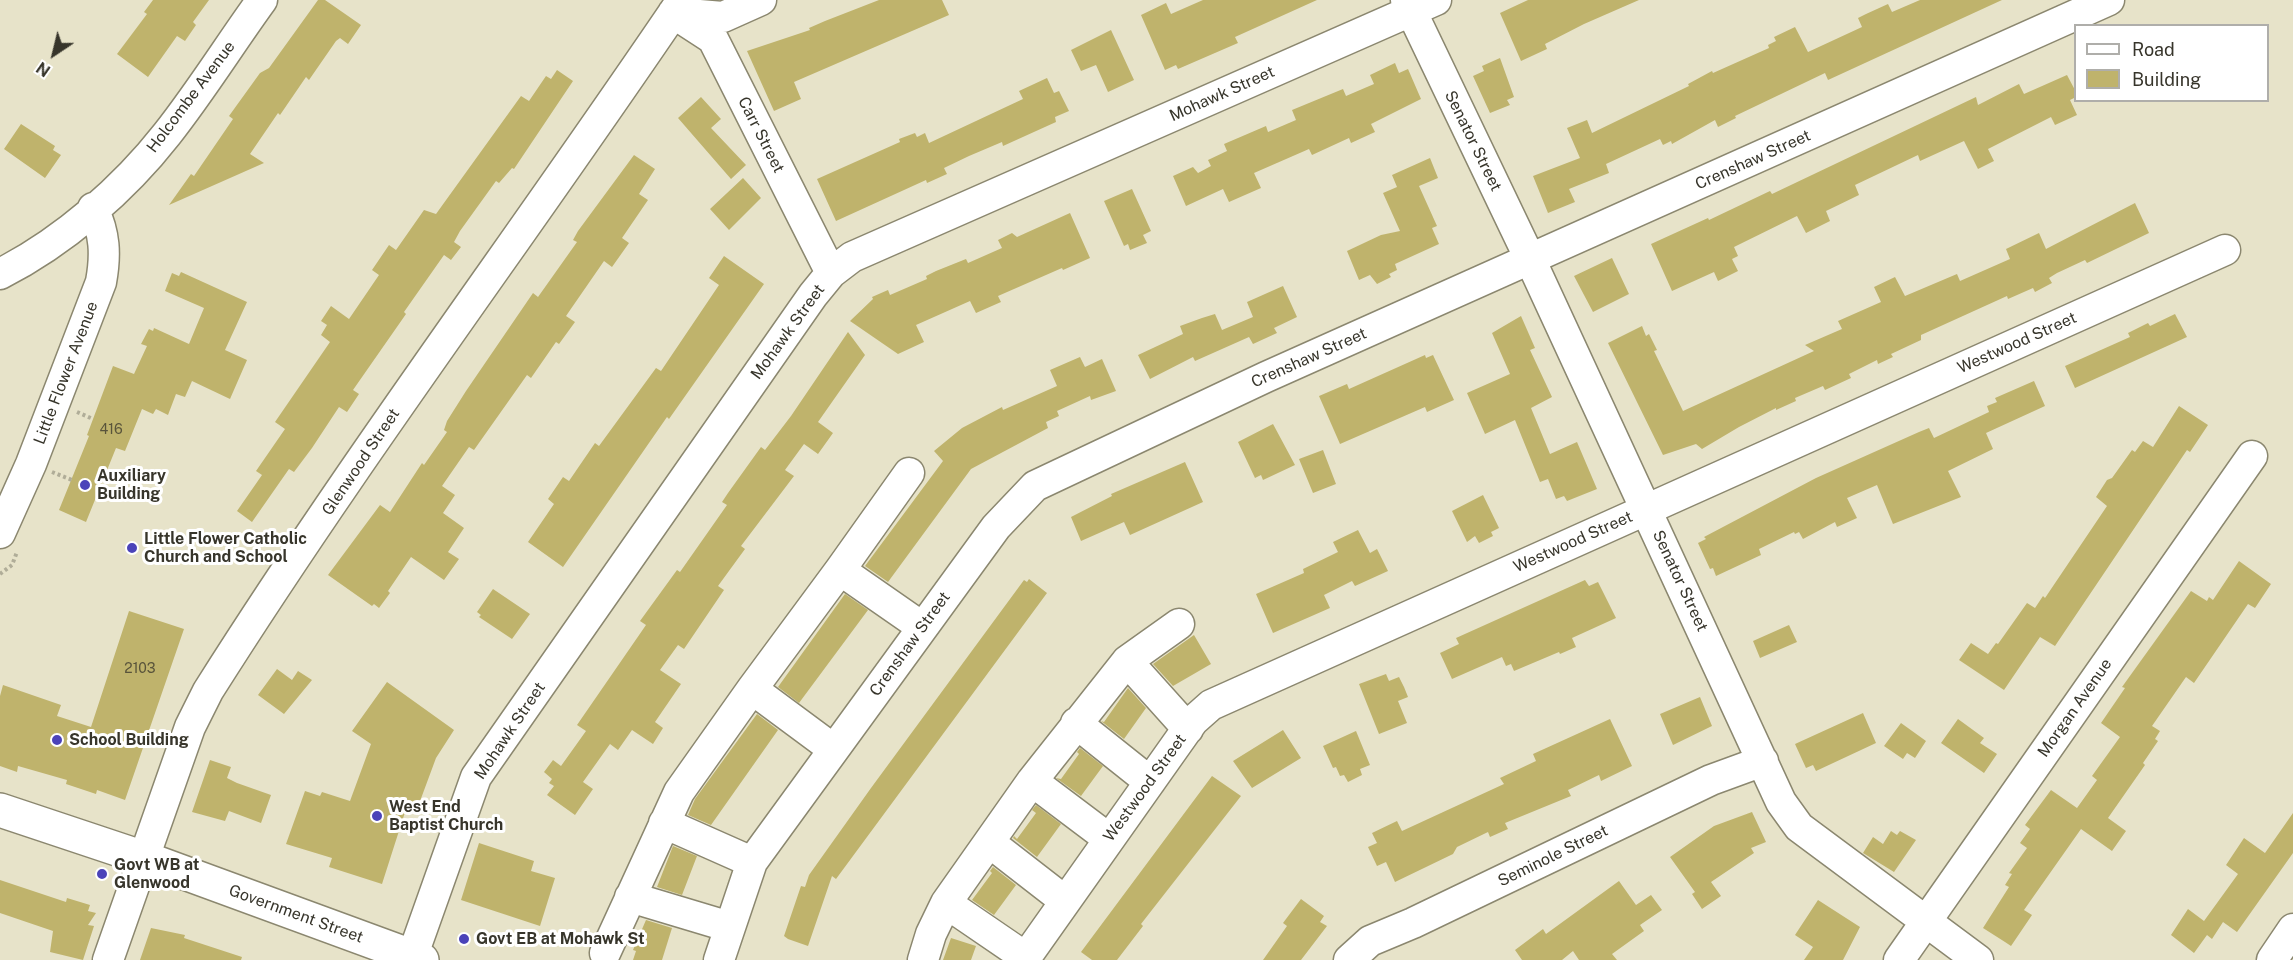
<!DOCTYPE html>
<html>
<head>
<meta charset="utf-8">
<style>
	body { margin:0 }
	#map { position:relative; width:2293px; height:960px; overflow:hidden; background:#e7e3c9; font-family:"Public Sans",sans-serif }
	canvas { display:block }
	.legend { position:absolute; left:2074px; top:24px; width:195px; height:78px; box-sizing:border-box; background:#fff; border:2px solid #afaeaa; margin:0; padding:8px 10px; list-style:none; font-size:18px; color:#37352b }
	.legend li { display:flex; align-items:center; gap:12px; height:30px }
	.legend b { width:30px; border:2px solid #afaeaa }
	.north { position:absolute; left:24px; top:24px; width:60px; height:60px; -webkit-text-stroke:4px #fff; paint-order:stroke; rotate:215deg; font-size:16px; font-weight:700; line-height:24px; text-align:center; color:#37352b }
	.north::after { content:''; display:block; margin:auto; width:21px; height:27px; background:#37352b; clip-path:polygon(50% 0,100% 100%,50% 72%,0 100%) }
</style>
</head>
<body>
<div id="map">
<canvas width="2293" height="960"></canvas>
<ul class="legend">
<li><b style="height:8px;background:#fff"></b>Road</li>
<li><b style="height:16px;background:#bfb36c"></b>Building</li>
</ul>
<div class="north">N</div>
</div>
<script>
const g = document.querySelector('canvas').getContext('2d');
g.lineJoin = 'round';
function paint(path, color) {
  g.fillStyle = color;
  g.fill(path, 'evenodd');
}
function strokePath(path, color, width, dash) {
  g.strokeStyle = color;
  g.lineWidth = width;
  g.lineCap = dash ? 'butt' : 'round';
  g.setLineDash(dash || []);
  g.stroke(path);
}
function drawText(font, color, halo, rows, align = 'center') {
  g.font = font + ' "Public Sans",sans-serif';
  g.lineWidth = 6;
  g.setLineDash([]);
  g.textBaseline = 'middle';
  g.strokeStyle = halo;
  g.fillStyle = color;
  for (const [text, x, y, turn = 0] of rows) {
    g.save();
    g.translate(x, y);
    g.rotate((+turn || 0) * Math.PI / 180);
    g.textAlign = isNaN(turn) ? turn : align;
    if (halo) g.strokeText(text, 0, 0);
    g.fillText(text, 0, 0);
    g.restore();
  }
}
paint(new Path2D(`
	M153,0H209L193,22L196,25L185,41L177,36L148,77L117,54L147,14L144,12Z
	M318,0H325L361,25L348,44L340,38L336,41L309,80L306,77L280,115L278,113L250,154L264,163L169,205L191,174L194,176L233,119L229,116L260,73L269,68Z
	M879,0H942L949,15L794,82L801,99L774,111L747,51L810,30L809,28L825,21Z
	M1203,0H1317L1235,37L1238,43L1178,69L1176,65L1165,70L1141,15L1166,3L1171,14Z
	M1528,0H1639L1584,24L1545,44L1547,49L1521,61L1500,13Z
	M1920,0H2002L1828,80L1825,73L1735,116L1736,118L1718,127L1715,120L1672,144L1671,141L1663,145L1660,139L1606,164L1609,173L1569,189L1575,202L1548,213L1533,176L1580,158L1567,128L1587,120L1592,133L1689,86L1688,84L1712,71L1713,73L1769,48L1768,45L1776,41L1774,37L1795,27L1808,52L1862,27L1858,18L1866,14L1888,4L1892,12Z
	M1111,30L1134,80L1108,92L1096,65L1081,71L1071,50Z
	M1500,58L1514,97L1507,100L1510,105L1490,113L1473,76L1484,71L1482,66Z
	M1395,63L1399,73L1408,69L1421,99L1371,124L1375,132L1351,143L1349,138L1312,155L1309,149L1254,173L1261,188L1229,202L1223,189L1186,206L1173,176L1193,167L1198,173L1211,166L1208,160L1227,151L1224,144L1266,126L1268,132L1296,120L1292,110L1343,89L1346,96L1374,84L1370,75Z
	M557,70L573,81L514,169L512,168L499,183L496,181L460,231L454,242L461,247L451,260L444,255L404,312L406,314L353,390L359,394L347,412L339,407L312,448L294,472L289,469L252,522L237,511L262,475L256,471L285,429L275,422L330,342L321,335L327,325L321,321L331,306L349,319L379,275L372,270L389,245L396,250L424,210L436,214L521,96L529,101L546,76L551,79Z
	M2067,75L2076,92V97L2070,100L2077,115L2055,125L2051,117L1988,149L1994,161L1978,169L1964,141L1920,161L1918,155L1855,185L1859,195L1826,211L1830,221L1806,233L1797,216L1734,247L1738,256L1732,259L1738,271L1718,281L1714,272L1672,291L1651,244L1708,218L1709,220L1770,191L1772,194L1976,97L1978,105L2019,84L2024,94Z
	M1047,78L1054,93L1059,91L1069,111L1055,117L1056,122L1003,146L1002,142L969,156L944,168L947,174L927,183L926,180L836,221L817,179L900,142L899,139L915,133L917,137L925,133L929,143L1023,99L1019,91Z
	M701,97L721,119L711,128L746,165L731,179L678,118Z
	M21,124L55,146L53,150L61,155L45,178L4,149Z
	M634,155L655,169L639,194L648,200L622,238L629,243L612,267L604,261L566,316L575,322L559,344L556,342L531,378L527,375L474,450L469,447L442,486L455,495L443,513L464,528L448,552L459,559L444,580L411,557L388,591L390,593L379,608L374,604L372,606L328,575L380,505L390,512L422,463L424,465L447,432L444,430L447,421L466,391L533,293L538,297L577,242L573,240L578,231Z
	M1430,158L1438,178L1419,186L1437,226L1432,228L1439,244L1395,264L1397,270L1389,274L1391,277L1377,284L1370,275L1359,280L1347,251L1381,235L1400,231L1383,193L1397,187L1392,175Z
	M743,178L761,198L729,230L710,209Z
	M1132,189L1151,231L1143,235L1147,243L1130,250L1128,244L1124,246L1104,201Z
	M2135,203L2149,233L2087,263L2085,260L2057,273L2049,278L2052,283L2035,292L2033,288L2008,299L2007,296L1921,335V340L1891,354L1893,357L1878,364L1877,360L1849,374L1851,378L1825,390L1823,386L1795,398L1796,401L1776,410V408L1739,427L1702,449L1696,444L1663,455L1608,343L1642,326L1646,336L1649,334L1657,350L1654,351L1683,411L1814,351L1805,345L1842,329L1838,321L1881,302L1874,287L1895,277L1905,296L1957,274L1960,281L2010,259L2006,249L2039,233L2046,249Z
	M1070,213L1090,258L1063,270L1062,268L998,296L1001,302L976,313L970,301L916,325L924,342L898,354L850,321L873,299L872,297L888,290L890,295L927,279L926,276L936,271L966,259L968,263L1002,248L998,240L1012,233L1017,237Z
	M724,256L764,284L669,419L667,417L563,567L528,542L554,504L548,499L563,477L569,481L595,443L599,446L656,368L661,371L719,285L709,278Z
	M1612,258L1629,294L1593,312L1574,276Z
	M181,272L247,302L225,350L247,360L230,399L192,381L185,397L176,394L168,415L156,409L153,414L142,409L125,451L116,448L86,522L59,510L89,436L87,435L113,366L134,374L147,346L141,344L149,329L153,331L154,328L189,344L204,308L165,291L172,273L179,276Z
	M1283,286L1297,317L1274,328L1277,333L1253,344L1249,337L1195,361L1193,357L1150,379L1138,355L1183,334L1180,326L1202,318L1215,314L1222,330L1253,317L1247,302Z
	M2175,314L2187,337L2075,388L2065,366L2130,337L2128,333L2148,323L2150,326Z
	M1521,316L1535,348L1530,350L1552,397L1531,408L1550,454L1577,442L1597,489L1567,501L1564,496L1556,499L1548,479L1540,482L1515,420L1485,434L1467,393L1510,374L1492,333Z
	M848,332L865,355L818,422L833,433L818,454L804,444L785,470L794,476L741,546L745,549L718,586L724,590L684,649L678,645L660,670L681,684L655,722L663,728L653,744L632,730L618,750L610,744L583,782L593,789L575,815L547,795L554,786L549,783L552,779L544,772L553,760L561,766L586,731L577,725L646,625L640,621L677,570L680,572L727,505L722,502L728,493L761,447L765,450L791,416Z
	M1425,355L1426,358L1433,355L1454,400L1427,412L1425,407L1340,444L1319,396L1347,384L1349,389Z
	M1080,357L1085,367L1102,359L1116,391L1091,400L1090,396L1057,411L1059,416L1046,422L1048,428L971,469L888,582L865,566L943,461L934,451L962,428L1002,407L1003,410L1057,386L1050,370Z
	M2034,381L2045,406L1986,433L1993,449L1948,471L1961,497L1893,524L1877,485L1847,498L1857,518L1837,527L1835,522L1803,539L1799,532L1795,534L1794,532L1759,549L1761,555L1716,576L1713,568L1710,569L1698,543L1706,539L1704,537L1816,478L1919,432L1929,428L1934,438L1989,412L1987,406L1997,402L1995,398Z
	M2179,406L2208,425L2190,452L2187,450L2055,646L2040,637L2004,690L1959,660L1971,643L1988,654L1996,643L1998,644L2027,603L2035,608L2043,596L2045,598L2107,506L2096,497L2107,480L2112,478L2132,450L2135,452L2143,441L2153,447Z
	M1273,424L1295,465L1263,480L1261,475L1255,478L1238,442Z
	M1323,450L1336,484L1313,493L1299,459Z
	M1185,462L1203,502L1130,535L1124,522L1081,541L1071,517L1112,496L1111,494Z
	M1483,495L1499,528L1491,532L1493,536L1479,543L1475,536L1467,542L1452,511Z
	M1358,530L1370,553L1377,549L1388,571L1355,586L1352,581L1324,595L1330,608L1273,633L1256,594L1304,573L1303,569L1338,552L1333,542Z
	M2239,561L2271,584L2255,608L2248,604L2194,683L2186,677L2152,726L2160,731L2155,739L2158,741L2143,763L2145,765L2108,818L2126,831L2112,851L2081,829L2024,910L2032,915L2011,946L2005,942L1983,928L2009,887L2005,885L2012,874L2009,873L2027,848L2020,843L2030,829L2025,825L2051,790L2077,808L2097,780L2092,776L2120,737L2101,723L2125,688L2122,687L2191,591L2207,601L2209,597L2213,600Z
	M1029,579L1047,593L836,879L832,876L808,946L788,939L784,936L801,886L805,887L809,875L871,788L1024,580L1027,582Z
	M1585,580L1589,586L1598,582L1616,618L1572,638L1576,647L1560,654L1559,652L1514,671L1511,664L1506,666L1502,657L1452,679L1440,653L1459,644L1456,638Z
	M493,589L530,614L512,639L479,617L481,615L477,612Z
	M845,594L868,610L799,703L778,687Z
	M129,611L184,629L125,800L97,790L96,794L66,784L67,780L18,766L17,772L0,766V696L3,685L61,705L57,716L91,727Z
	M1789,625L1797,642L1760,658L1753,641Z
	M1194,635L1211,664L1173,686L1153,664Z
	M277,669L292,680L298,671L312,680L284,714L258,695Z
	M1386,674L1389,681L1399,677L1404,687L1408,697L1398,701L1407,723L1379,734L1359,684Z
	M387,682L454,730L436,758L416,812L406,809L382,884L329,867L332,858L286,844L305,791L320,796L322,792L350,801L371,744L352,731Z
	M1128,688L1146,708L1124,739L1101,721L1104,722Z
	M1700,697L1712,726L1673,745L1660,714Z
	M1863,713L1876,743L1816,771L1813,765L1806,768L1795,744Z
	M757,714L778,730L711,825L688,815L695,799Z
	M1610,719L1632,766L1601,781L1599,775L1568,790L1571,796L1505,823L1508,829L1490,837L1488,832L1457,847L1453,854L1395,882L1386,862L1377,866L1368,847L1377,843L1372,833L1397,821L1402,831L1504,784L1500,778L1536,761L1533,754Z
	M1958,719L1984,738L1980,743L1997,754L1984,773L1941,743Z
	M1901,723L1926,741L1915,758L1907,753L1903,759L1884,746Z
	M1283,730L1301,758L1252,788L1233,761Z
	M1356,731L1370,765L1360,769L1362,775L1348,782L1344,775L1340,776L1336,767L1333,768L1323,746Z
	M1080,748L1103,766L1081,796L1056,778L1061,779L1079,754L1077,752Z
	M210,760L231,767L227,778L237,783L271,795L261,823L229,811L225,821L192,812Z
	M1212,776L1241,796L1141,924L1143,926L1117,960H1092L1081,952Z
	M1036,805L1061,824L1037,857L1013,838L1014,836L1017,839L1036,813L1032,810Z
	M1752,812L1766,842L1751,848L1754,853L1711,882L1721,896L1702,909L1692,894L1695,892L1670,857L1714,826Z
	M2293,813V853L2237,932L2223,922L2212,939L2207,935L2194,953L2171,935L2188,909L2204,921L2238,874L2226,865L2244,838L2265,853Z
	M1891,831L1897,835L1900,831L1916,840L1894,872L1863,853L1873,837L1883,844Z
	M479,843L534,861L531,871L555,878L540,926L461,900Z
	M673,846L697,856L682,895L657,887Z
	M993,867L1016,885L994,915L972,900L992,873L990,871Z
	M0,880L66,902L67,898L90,905L88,911L96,913L88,925L94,926L83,960L50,952L53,931L0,913Z
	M1619,881L1636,905L1651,895L1662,910L1640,925L1644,931L1612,954L1617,960H1579L1573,951L1562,960H1522L1515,950L1543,929L1546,934Z
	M1301,899L1324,916L1320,922L1327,926L1301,960H1263L1287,926L1283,923Z
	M1818,900L1860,927L1843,960H1804L1813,947L1795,935Z
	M646,920L672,928L662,960H633L636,951L633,950Z
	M151,928L185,935L184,938L242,957L241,960H140Z
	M951,938L976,946L971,960H943Z`), '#bfb36c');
const minor = new Path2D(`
	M1406,0L1530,259L1781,802L1799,827L1978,960
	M673,13L713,39L831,273
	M676,13L723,17L761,0
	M0,274C63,242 124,189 167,134C201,91 230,44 262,0
	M909,473L840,570L922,627
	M0,533L31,464L101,282C106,254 105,234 93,208
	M1127,661L1188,729
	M1076,723L1150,782
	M833,749L752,689L840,570
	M1032,781L1109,839
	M664,823L752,862
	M989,842L1065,901
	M630,897L730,927
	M946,903L1025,957
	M605,953L679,792L752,689
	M108,960L190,727L208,691C357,455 526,231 682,0
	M411,960L476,777L813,295L831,273L852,257L1436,0
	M719,960L752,862L996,527L1035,486L1266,377L2109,0
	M923,960L931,934L946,903L1032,781L1127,661L1179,624
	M1024,960L1193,721L1211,705L2225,250
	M1349,960L1370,941L1413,923L1711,780L1763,761
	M1899,960L2252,456
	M2272,960L2293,929`);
const major = new Path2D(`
	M0,810L144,858L422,960`);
strokePath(minor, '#8b876f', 33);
strokePath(major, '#8b876f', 36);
strokePath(new Path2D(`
	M77,412L93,419
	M52,472L72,480
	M0,574L12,565L17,552`), '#b0ad98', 4, [3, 3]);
strokePath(minor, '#fff', 30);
strokePath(major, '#fff', 33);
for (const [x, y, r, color] of [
	[85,485,6,"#4b43b9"],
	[132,548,6,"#4b43b9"],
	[57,740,6,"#4b43b9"],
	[377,816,6,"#4b43b9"],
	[102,874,6,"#4b43b9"],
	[464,939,6,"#4b43b9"]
]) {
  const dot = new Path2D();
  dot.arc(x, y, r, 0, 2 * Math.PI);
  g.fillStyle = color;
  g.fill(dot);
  strokePath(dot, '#fff', 2);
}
drawText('14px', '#59543b', null, [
	["416",111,430],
	["2103",140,669]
]);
drawText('16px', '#37352b', '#fff', [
	["Mohawk Street",1222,94,-24],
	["Holcombe Avenue",191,97,-53],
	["Carr Street",761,135,63],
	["Senator Street",1473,141,64],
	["Crenshaw Street",1753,160,-24],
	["Mohawk Street",788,332,-54],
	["Westwood Street",2017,343,-24],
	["Crenshaw Street",1309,358,-24],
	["Little Flower Avenue",66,373,-69],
	["Glenwood Street",361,462,-56],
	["Westwood Street",1573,542,-24],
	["Senator Street",1680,581,65],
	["Crenshaw Street",910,644,-54],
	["Morgan Avenue",2075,708,-55],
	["Mohawk Street",510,731,-56],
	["Westwood Street",1145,788,-54],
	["Seminole Street",1553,856,-26],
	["Government Street",296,914,20]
]);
drawText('bold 16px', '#37352b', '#fff', [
	["Auxiliary",97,476],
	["Building",97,494],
	["Little Flower Catholic",144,539],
	["Church and School",144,557],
	["School Building",69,740],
	["West End",389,807],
	["Baptist Church",389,825],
	["Govt WB at",114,865],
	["Glenwood",114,883],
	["Govt EB at Mohawk St",476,939]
], 'left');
</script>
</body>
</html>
